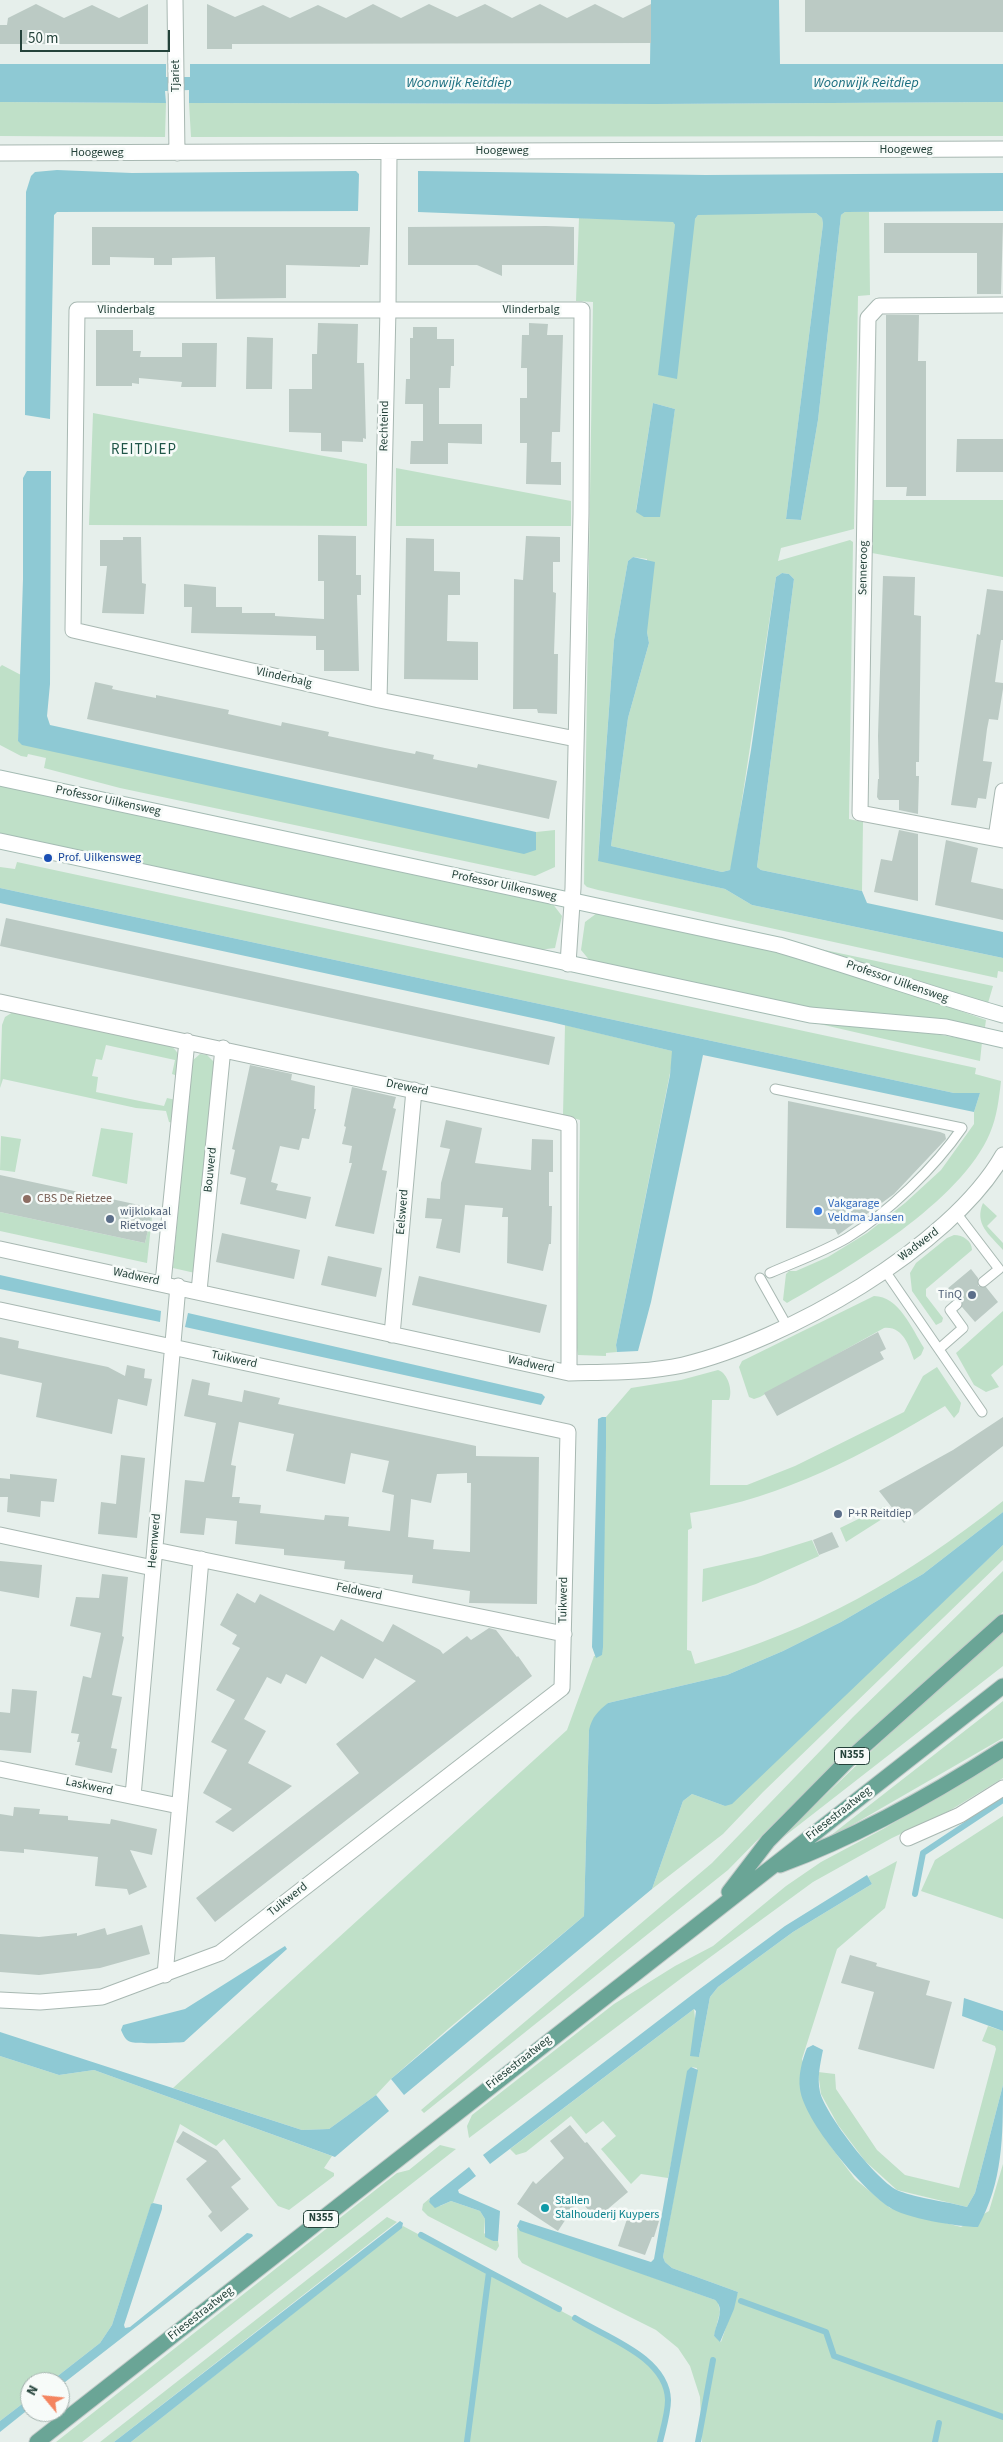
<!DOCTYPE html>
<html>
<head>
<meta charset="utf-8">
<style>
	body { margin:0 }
	#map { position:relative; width:1003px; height:2442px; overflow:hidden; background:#e6efeb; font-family:"Source Sans 3",sans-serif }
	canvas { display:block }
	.north { position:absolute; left:20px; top:2372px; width:50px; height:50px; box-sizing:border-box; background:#f7fbf9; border:1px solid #a3b1ad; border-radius:50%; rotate:298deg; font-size:14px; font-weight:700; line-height:20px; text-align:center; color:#24423a }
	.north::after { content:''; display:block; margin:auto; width:18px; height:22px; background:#f4845f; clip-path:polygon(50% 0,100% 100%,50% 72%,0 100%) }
	.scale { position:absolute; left:20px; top:30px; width:150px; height:22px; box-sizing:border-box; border:2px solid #24423a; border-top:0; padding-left:6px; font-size:15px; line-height:18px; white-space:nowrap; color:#24423a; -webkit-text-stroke:4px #f7fbf9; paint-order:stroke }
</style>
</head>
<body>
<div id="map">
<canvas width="1003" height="2442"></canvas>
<div class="north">N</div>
<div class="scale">50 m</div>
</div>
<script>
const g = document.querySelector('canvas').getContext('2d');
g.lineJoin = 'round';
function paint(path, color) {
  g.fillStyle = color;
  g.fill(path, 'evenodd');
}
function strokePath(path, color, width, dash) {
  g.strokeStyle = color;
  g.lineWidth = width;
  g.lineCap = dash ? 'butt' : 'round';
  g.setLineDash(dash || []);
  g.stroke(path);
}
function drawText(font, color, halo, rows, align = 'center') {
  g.font = font + ' "Source Sans 3",sans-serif';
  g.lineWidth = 5;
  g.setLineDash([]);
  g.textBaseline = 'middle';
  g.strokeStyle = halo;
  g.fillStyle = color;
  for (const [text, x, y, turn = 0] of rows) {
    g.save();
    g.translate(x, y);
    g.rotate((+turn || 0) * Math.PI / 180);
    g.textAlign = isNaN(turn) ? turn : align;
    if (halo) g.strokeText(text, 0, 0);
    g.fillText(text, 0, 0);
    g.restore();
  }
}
paint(new Path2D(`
	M0,102L166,103L165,137L0,136Z
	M1003,102V136L191,137L189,103L656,104Z
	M845,212H869L870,295L858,296L854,529L781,548L778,561L850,540L853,542L849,819L863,822L862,891L761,870L757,867L794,579L789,574L782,573L776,577L732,865L730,870L722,872L611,846L628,718L649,643L647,632V559L633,557L628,561L614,640L598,860L725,889L752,905L1003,958V972L998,971L997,978L598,890L587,887L584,884L593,302L576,301L579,218L668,221H673L675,225L695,219L698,215L703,214L816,213L822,218L823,224L786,519L801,520L818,420L841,215ZM653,403L675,409L670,442L636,511Z
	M93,413L367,464V526L89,525Z
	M396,468L571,501V526H396Z
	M873,500H1003V577L872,553Z
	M2,665L21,675L18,741L536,850V832L555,830V867L535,876L120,788L44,768L46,758L28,754L27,757L21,756L0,745V667Z
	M0,783L552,903L562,916L555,948L538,950L0,835Z
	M17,862L976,1068L975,1074L1001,1081C999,1098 997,1117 990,1133C961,1202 850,1267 787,1303L783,1300L786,1274L789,1271H796L828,1257L867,1233L905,1203L941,1170L974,1124V1112L980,1093H954L0,888V867L15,869Z
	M597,913L765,949L844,970L986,1020L985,1027L805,1007L591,962L581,950L585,922Z
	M820,949L993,986L988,1003Z
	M13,1012L170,1046C182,1052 179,1063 178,1076L172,1074L175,1060L106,1045L102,1060L96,1059L92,1076L98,1077L96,1092L164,1106L167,1098L176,1100L173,1123L169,1122L166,1111L136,1108L3,1079L0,1088L2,1025L5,1017Z
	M811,1022L935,1034L982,1042L980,1061Z
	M565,1025L672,1051L673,1058L616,1345L617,1352L606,1353V1356L578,1355L577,1348L580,1120L563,1115Z
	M200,1054L207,1055L215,1063L195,1273L173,1268L192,1061Z
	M101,1128L133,1133L127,1184L92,1176Z
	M1,1136L21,1139L15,1172L0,1170Z
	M983,1203L997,1216L987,1226L1003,1243V1250C989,1234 974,1224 983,1203Z
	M153,1208L147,1263L0,1231V1212L145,1243Z
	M954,1235C963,1235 972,1241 972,1250L926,1289V1296L943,1318L942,1322L936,1325L912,1291L910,1273L916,1263L947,1238Z
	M874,1296C899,1296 912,1329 924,1348L921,1355L914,1360C909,1346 903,1326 884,1328L760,1397L754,1399L749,1397L739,1367L742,1361Z
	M1003,1311V1365L991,1375L999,1387L986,1392L974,1385L956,1353Z
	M937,1367L961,1403L959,1412L954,1418L945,1406C862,1455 786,1497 690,1513L692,1528L688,1530L687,1650L691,1651L695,1664C816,1630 905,1578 1003,1501V1512L923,1574L841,1622L783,1651L727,1675L608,1703L589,1730L584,1916L448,2029L391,2079L376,2095L329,2129L302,2130L173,2088L567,1730L594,1656L602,1655L606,1417L631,1388L681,1380L718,1370C728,1373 733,1391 729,1400H712L710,1485H747L795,1466L904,1412L923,1376Z
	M885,1506L890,1514L846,1542L840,1528Z
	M812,1540L819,1556L756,1584L702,1602L703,1569L761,1556Z
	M1003,1545V1560L763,1792L723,1834L652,1889L683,1801L692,1794L725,1806Z
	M1003,1571V1612L778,1819L728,1870L424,2113L421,2110L712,1863L853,1717Z
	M1003,1631V1666L772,1846L927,1698Z
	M1003,1701V1738L821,1843Z
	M1003,1758V1778L949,1811L892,1838L813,1882L683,1977L469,2138L467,2126L472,2115L614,2004L675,1966L713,1946L786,1886L821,1862L883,1829Z
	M1003,1816V1919L921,1891L935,1860Z
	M897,1861L885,1908L837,1949L802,2059L826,2140L855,2179L890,2208L961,2227L989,2211L1003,2164V2442H702L700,2397L690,2366L678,2348L656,2330L522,2263L518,2257L517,2228L715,2300L718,2302L720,2312L714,2336L721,2342L738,2292L672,2268L665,2262L663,2257L697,2068L691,2067L668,2178L641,2174L631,2184L601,2149L616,2136L603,2121L586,2134L571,2116L526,2152L516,2155L510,2149L694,2009L699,2057L710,1997L718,1987L793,1932L872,1884L868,1877Z
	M988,2026L1003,2031V2085L975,2193L967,2207L897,2190L865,2161L838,2125L821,2094L818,2072L835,2074L836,2089L877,2150L905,2175L959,2188L996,2049L995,2046L982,2041Z
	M0,2056L59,2075L94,2070L332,2156L324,2168L334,2173V2176L289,2210L278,2206L224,2139L216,2146L180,2124L153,2203L151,2205L112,2325L100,2343L50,2382H30V2398L0,2421Z
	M440,2145L456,2149L82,2442H56L397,2173L409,2170Z
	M430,2198L429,2202L440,2206L451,2201L480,2211L485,2219L484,2233L493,2241H498L499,2246L496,2251L428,2216L422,2210L423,2204Z
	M387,2217L397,2222L114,2442H100Z
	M403,2226L632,2349L660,2373L668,2399L661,2442H131Z`), '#bfe0c8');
paint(new Path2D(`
	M651,0H779L780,64H1003V102L656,104L189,103V90L165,91L166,103L0,102V64H166V77H190V64H650Z
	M57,170L132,173L356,171L359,174L358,211L57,212L54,215L50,419L25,415L26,192L31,176L35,172Z
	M418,171L706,175L1003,173V211L845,212L841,215L818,420L801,520L786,519L823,224L822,218L816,213L698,215L695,219L677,379L658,375L675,225L673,222L418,212Z
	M653,403L675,409L660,517H644L636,512Z
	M27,471H51L50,684L47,716L50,725L536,832V850L524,854L22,745L18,741L23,579V478Z
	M633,557L655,562L647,632L649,643L628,718L611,846L722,872L730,870L751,750L776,577L782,573L789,574L794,579L757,867L761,870L862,891L867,903L1003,932V958L752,905L725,889L598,861L614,640L628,561Z
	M0,888L954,1093H980L974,1112L703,1055L651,1302L638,1351L617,1352L616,1345L670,1075L672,1051L551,1022L0,903Z
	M0,1275L161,1311L160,1322L0,1289Z
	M188,1313L542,1394L545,1397L541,1405L185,1327Z
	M602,1417H606V1446L603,1647L602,1655L596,1658L592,1647L598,1419Z
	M1003,1512V1545L732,1804L725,1806L692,1794L683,1801L652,1889L404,2095L391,2079L584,1916L589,1730C592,1717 598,1711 608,1703L727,1675L783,1651L841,1622L923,1574Z
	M867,1875L872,1884L793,1932L718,1987L710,1997L699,2057L690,2056L696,2011L694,2009L490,2164L483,2155L697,1991L785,1926Z
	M285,1946L287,1949L184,2042C177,2043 135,2044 131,2042C125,2040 124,2036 121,2030L123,2025L185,2009Z
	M964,1998L1003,2011V2031L962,2016Z
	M0,2032L302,2130L329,2129L376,2095L389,2111L335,2157L94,2070L59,2075L0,2056Z
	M813,2045L823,2050C820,2065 817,2078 820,2092C825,2114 878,2183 899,2191C920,2199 945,2201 967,2207L975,2193L1003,2085C1003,2136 1003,2182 978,2227C959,2227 904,2218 889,2207C862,2189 804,2121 800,2089C798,2076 802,2060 807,2048Z
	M691,2067L698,2070L663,2257L665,2262L672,2268L738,2292L734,2309L720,2342L714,2336C715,2325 726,2309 715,2300L520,2231L517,2226L520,2220L651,2262L654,2259L687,2071Z
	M469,2167L476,2176L458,2190L459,2193L500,2211L498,2241H493L485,2237V2219L480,2211L451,2201L435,2208L429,2202L430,2198Z
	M153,2203L162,2205V2209L124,2325L125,2328L130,2327L247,2233L252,2234L253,2236L60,2386V2382H50L100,2343L112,2325L151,2204Z
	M400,2221L403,2223L402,2228L131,2442H114Z
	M30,2398V2408L0,2432V2421Z`), '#8ec9d4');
strokePath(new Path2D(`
	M915,1894L923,1853L1003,1800
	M421,2235L489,2272L467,2442
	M489,2272L559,2309
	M741,2301L826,2332L834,2356L1003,2417
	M575,2318C605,2337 667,2357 668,2400C668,2413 663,2429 660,2442
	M698,2442L713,2360
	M935,2442L939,2423`), '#8ec9d4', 6);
paint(new Path2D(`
	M805,0H1003V32H805Z
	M36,4L64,18L92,5L119,18L148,4V44H0V25H7L8,18Z
	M207,4L235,17L263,5L290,18L318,5L346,18L373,4L401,18L429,4L457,17L485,4L512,18L540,4L567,18L595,4L623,18L651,4V43L232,44V49H207Z
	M884,223H1003L1001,294H977V253H884Z
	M546,226L574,227V265H502V276L477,265H408V227Z
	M92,227H370L368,265H360V267L286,265V298L216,299L215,257L172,258V265H154V258L110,257V265H92Z
	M886,315H919L918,361H926V496H906L907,487H886Z
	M318,323L358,324L357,363H364L366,439L363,438V442L342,441V452L321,451V433L289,432V389H312V354H317Z
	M529,323L548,324L547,335H563L560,432H552L551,462H561V485L526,484L527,443H520V398H527V368H521L522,335H529Z
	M413,327H437V339H454V366H451L450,388H439V424H482V444L448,443V464H410L411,441H423V404H405L406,379H410V338H413Z
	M96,330H133V351H141L140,357H182V343H217L216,387H181L182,382L139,378V384L132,383V386H96Z
	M247,337L273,338L272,389H246Z
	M957,439H1003V472H956Z
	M318,535L356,536V575H361V595H357L359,671H324V650H316V636L191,633L192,607H184V584L216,587V607H242V613H275V616L324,619V581H318Z
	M526,536L560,537V562H553V592L556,593L554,654H558L557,714L538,713L537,709H513L514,579L523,580Z
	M123,537H141L142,583L146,584L144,614L102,613L107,566H100V540H123Z
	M406,538L434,539V571L460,572V595H448L447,641L478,642V680L404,679Z
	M883,576L915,577L914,615L921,616L919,762H916V776H919L918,814L899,810V800H879L877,797L878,779H879L878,736Z
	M987,589L1003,591V640H1001L995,682L1003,683V689L998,720L989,719L987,729L983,761L992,762L986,799L978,798L976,808L951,805L977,634L980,635Z
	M95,682L113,686L112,689L156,698V695L229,710L228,714L281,726L282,722L329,732L328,736L385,748L415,754L416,751L434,755L433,759L477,768L478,764L557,781L549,819L87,719Z
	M899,830L918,834V901L874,892L881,859L892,861Z
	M946,840L978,848L971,882L1003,889V920L935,905Z
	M6,918L555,1037L549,1065L0,946Z
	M250,1065L292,1074L291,1080L315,1086L314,1109H316L309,1139L302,1138L299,1150L280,1146L271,1182L278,1184L276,1190L311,1197L306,1219L240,1204L246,1178L230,1174L235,1150L232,1149Z
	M352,1087L396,1097L393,1108L396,1109L382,1170L387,1171L374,1234L335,1226L352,1163H349L352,1146L342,1144L346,1127L344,1126Z
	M788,1101L940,1132L945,1134L946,1139L894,1194L838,1235L835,1229L786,1228Z
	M446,1120L482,1128L475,1163L531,1170L532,1139L553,1140V1172H549V1206H552L551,1244H549L543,1271L507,1263L508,1217H502L503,1208L465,1205L460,1253L436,1248L442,1219L425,1218L427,1198L440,1199L441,1183L450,1149L440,1147Z
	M0,1175L153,1208L145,1243L0,1212Z
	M222,1233L300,1250L294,1279L216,1262Z
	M328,1256L382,1268L376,1297L321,1285Z
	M971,1269L978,1278V1286L986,1287L998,1302L975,1322L962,1307V1300L955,1298L947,1289Z
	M419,1276L547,1305L540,1333L412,1305Z
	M878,1332L886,1349L880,1352L884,1359L777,1416L764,1393Z
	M0,1337L19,1341L18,1348L108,1367L125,1376L127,1365L145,1369L144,1378L152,1379L147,1406L118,1399L112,1434L36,1417L42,1383L0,1374Z
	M192,1379L210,1383L208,1395L242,1402L244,1390L280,1398L278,1404L476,1446V1456L539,1457L537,1604L469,1603L470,1591L412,1583L413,1575L344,1569L345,1561L284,1555V1549L235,1544L237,1521L206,1518L204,1535L180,1533L185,1480L204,1482L216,1423L184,1416ZM239,1422L294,1434L286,1471L345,1484L351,1453L389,1461L382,1492L394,1495L390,1531L348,1526L349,1517L325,1515L324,1520L260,1513L261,1505L239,1503L240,1497H232L236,1466L231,1465ZM467,1473V1483H471L470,1552L433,1549L434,1540L408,1537L411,1499L431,1503L437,1474Z
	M1003,1417V1446L904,1523L879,1491L953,1450Z
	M121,1455L145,1458L137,1538L98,1534L101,1502L116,1504Z
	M10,1474L57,1479L54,1502L41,1501L40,1517L7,1512L8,1497H0V1478L10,1479Z
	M832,1532L839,1547L819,1555L813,1540Z
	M0,1561L42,1565L39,1598L0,1591Z
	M102,1574L128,1577L122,1636L124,1637L112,1695L122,1697L111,1748L117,1749L112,1773L75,1765L80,1742H77L79,1734L71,1733L83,1676L91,1678L101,1633L70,1626L76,1597L99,1598Z
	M237,1593L255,1603L260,1594L334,1631L341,1619L383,1642L393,1624L440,1650L443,1654L467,1636L471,1640L489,1628L496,1630L517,1657L518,1656L532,1676L215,1922L196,1898L359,1773L336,1744L416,1681L375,1658L363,1679L321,1656L306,1684L286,1674L281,1684L267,1677L244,1719L266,1731L248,1763L292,1786L233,1832L215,1822L232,1809L203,1793L227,1750L211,1742L235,1700L216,1690L240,1648L232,1644L237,1635L220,1625Z
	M12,1689L37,1691L31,1753L0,1750V1712L10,1713Z
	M14,1807L40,1809L39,1814L68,1816V1820L110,1824L111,1819L157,1829L152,1855L130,1850L147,1887L129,1895L127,1889L95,1886L98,1857L24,1849V1853L0,1851V1814L13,1816Z
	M142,1925L150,1954L100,1968L39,1975L0,1972V1934L39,1937L77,1933V1936L105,1928L107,1935Z
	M850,1955L877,1963L876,1966L930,1981L926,1995L952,2002L934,2069L858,2049L874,1992L841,1983Z
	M570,2125L585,2143L587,2142L628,2192L596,2219L579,2199L558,2231L517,2204L533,2181L536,2184L564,2158L550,2141Z
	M183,2131L217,2150L241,2179L231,2187L249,2209L221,2232L208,2216L212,2212L186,2179L207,2161L176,2142Z
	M630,2210L659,2221L654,2237H652L645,2255L618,2246Z`), '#bbcac4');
const lane = new Path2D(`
	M957,1214L999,1269L983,1282
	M885,1271L982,1412
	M770,1273C795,1262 823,1252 847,1238C888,1213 935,1167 962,1128L775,1089
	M760,1278L787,1326
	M939,1349L963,1328L950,1310L957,1304`);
const street = new Path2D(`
	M175,0L177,153
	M0,153L1003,149
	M1003,305L879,306L868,318L860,813L1003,840
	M379,700L388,309L389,152
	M996,838L1003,791
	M568,964L573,888L581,514L582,310H77L73,630L379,700L576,739
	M0,1002L569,1124V1373
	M0,1249L569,1373C606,1372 646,1373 683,1365C785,1341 950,1248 1003,1155
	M163,1283L187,1041
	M199,1291L223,1048
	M0,1310L568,1432L562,1688L220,1953L102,1997L40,2002L0,2000
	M392,1335L414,1090
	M0,1535L153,1568
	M155,1550L564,1634
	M0,1769L179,1806
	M133,1796L178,1286
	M908,1838L960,1815L1003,1788
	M165,1975L201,1559`);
const secondary = new Path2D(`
	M0,778L779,945C854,967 928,994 1003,1015
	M0,841L810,1015L946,1027L1003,1040`);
const primary = new Path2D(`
	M780,1865C859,1836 933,1794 1003,1749
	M729,1892L768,1841L845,1763L1003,1622
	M37,2442L1003,1686`);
strokePath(lane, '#a8b8b2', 11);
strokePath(street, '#a8b8b2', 17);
strokePath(secondary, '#a4bbb3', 17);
strokePath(primary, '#c2cac8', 17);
strokePath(lane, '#fff', 9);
strokePath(street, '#fff', 15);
strokePath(secondary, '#fff', 15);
strokePath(primary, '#6aa596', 15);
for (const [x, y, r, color] of [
	[48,858,5,"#1a4fb4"],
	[27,1199,5,"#8d6e63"],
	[818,1211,5,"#3f7fe0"],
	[110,1219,5,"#5c6f8a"],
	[972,1295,5,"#5c6f8a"],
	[838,1514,5,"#5c6f8a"],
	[545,2208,5,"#0f9aa8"]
]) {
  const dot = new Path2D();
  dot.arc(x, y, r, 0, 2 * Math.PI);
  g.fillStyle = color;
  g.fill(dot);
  strokePath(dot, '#f7fbf9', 2);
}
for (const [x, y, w] of [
	[852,1756,35],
	[321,2219,35]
]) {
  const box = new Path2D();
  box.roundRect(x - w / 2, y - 8.5, w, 17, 4);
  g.fillStyle = '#f7fbf9';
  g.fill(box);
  strokePath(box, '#24423a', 1);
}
drawText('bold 11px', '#24423a', null, [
	["N355",852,1756],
	["N355",321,2219]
]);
drawText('12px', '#24423a', '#f7fbf9', [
	["Tjariet",176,76,-90],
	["Hoogeweg",906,150],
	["Hoogeweg",502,151],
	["Hoogeweg",97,153],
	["Vlinderbalg",126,310],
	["Vlinderbalg",531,310],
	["Rechteind",385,426,-89],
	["Senneroog",864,568,-89],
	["Vlinderbalg",284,678,13],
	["Professor Uilkensweg",108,801,12],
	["Professor Uilkensweg",504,886,12],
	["Professor Uilkensweg",897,982,19],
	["Drewerd",407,1088,12],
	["Bouwerd",211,1170,-84],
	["Eelswerd",403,1212,-85],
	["Wadwerd",919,1245,-37],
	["Wadwerd",136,1277,12],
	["Tuikwerd",234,1360,12],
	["Wadwerd",531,1365,12],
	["Heemwerd",155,1541,-85],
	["Feldwerd",359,1592,12],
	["Tuikwerd",564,1600,-89],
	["Laskwerd",89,1787,12],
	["Friesestraatweg",839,1814,-38],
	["Tuikwerd",288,1900,-38],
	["Friesestraatweg",519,2063,-38],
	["Friesestraatweg",201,2314,-38]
]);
drawText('12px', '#164399', '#f7fbf9', [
	["Prof. Uilkensweg",58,858]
], 'left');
drawText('12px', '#785e54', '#f7fbf9', [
	["CBS De Rietzee",37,1199]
], 'left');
drawText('12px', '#366cbe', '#f7fbf9', [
	["Vakgarage",828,1204],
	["Veldma Jansen",828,1218]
], 'left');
drawText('12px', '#4e5e75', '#f7fbf9', [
	["wijklokaal",120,1212],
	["Rietvogel",120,1226],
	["TinQ",962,1295,"right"],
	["P+R Reitdiep",848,1514]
], 'left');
drawText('12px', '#0d838f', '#f7fbf9', [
	["Stallen",555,2201],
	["Stalhouderij Kuypers",555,2215]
], 'left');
drawText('italic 14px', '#1c6f80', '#f7fbf9', [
	["Woonwijk Reitdiep",459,84],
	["Woonwijk Reitdiep",866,84]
]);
g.letterSpacing = '1px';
drawText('15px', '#1f5548', '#f7fbf9', [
	["REITDIEP",144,451]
]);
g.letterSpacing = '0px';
</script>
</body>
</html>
